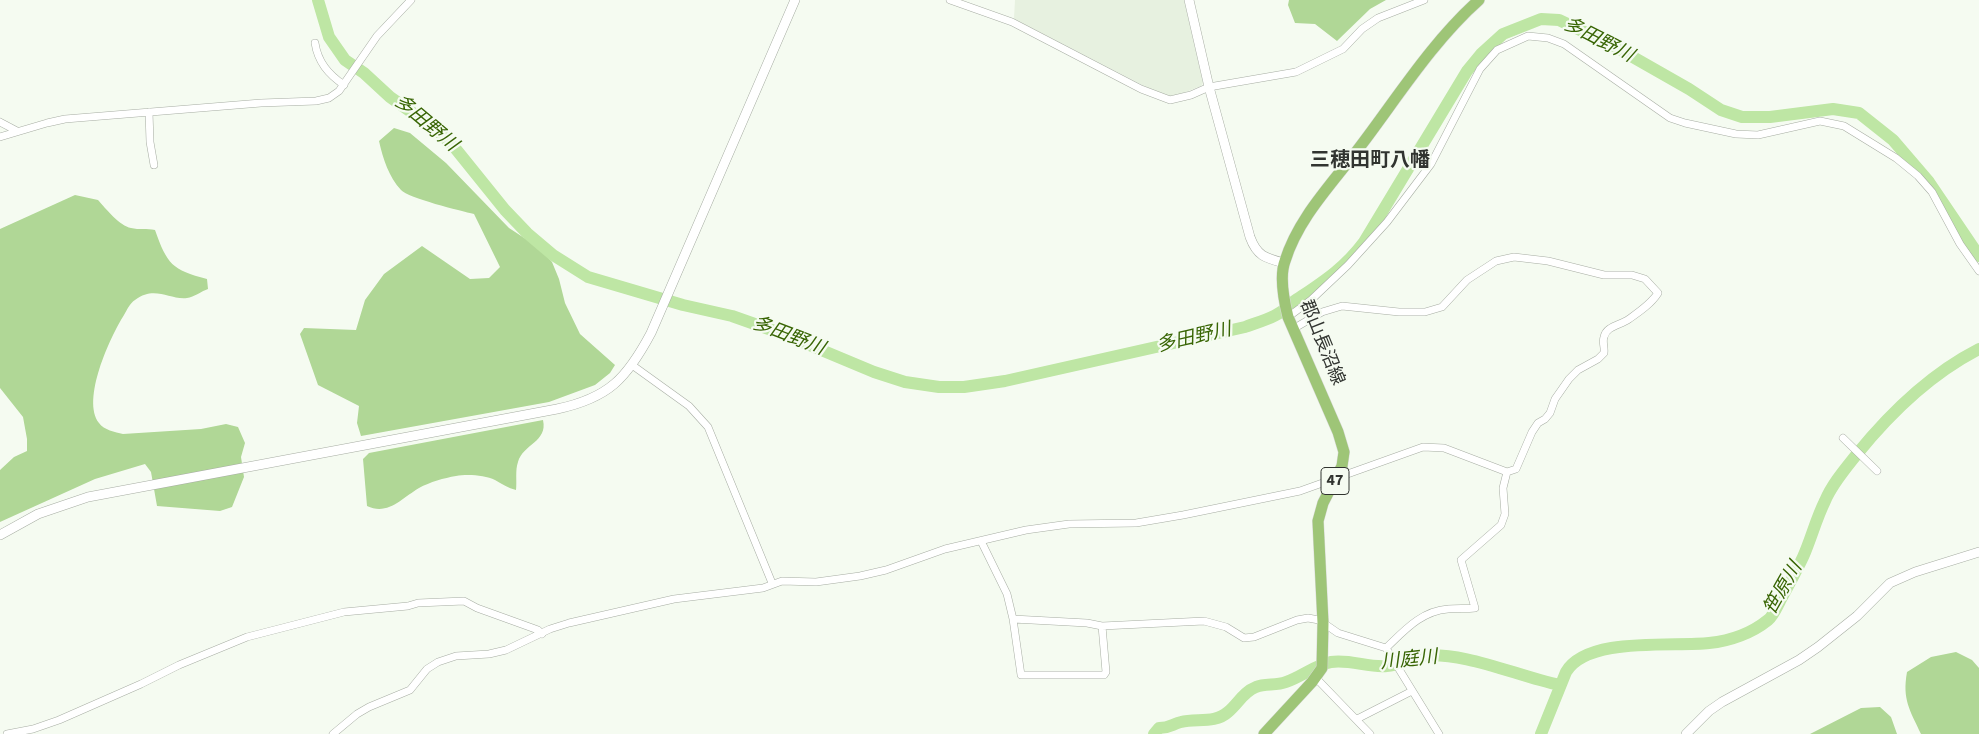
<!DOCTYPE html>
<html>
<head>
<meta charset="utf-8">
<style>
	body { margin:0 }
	canvas { display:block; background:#f5fbf1 }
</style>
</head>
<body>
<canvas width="1979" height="734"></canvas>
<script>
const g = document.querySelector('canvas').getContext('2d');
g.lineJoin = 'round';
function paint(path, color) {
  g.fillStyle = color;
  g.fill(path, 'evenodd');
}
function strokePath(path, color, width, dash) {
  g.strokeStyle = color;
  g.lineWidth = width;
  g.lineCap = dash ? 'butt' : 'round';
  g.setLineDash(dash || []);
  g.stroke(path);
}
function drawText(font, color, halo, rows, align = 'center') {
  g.font = font + ' "Source Sans 3","Noto Sans JP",sans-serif';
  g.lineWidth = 4.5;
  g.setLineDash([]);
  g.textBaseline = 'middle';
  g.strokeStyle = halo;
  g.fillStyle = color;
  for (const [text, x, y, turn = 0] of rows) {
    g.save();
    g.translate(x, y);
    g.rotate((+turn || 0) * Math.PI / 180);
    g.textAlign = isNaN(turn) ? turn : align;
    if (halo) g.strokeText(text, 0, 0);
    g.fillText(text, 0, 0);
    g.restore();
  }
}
paint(new Path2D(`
	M1015,0H1184L1203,83L1201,86L1178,95L1170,96L1160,94L1014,19Z`), '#e7f1e0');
paint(new Path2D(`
	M1289,0H1386L1370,9L1337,41L1315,24L1295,23L1288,5Z
	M394,128L410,133L446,163L509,228L538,247L552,262L559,279L565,303L580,334L615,365L610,373L595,385L549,402L361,436L357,423L359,406L318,385L300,334L304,328L356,330L365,300L384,274L422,246L470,279L489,278L500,267L474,214C461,211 408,198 401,190C389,177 383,159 379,141Z
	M75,195L98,200C106,209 120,226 131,228C139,230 147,228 155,230C167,264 172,270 207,279L208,289C202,291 194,297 187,298C169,300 155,285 135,300C130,303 127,310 124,315C110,337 81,400 99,423C104,430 115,432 123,434L201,429L226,424L238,427L245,443L241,457L244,477L232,507L220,511L157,506L151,472L145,464L95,479L0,522V470L14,457L27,451V439L23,417L0,388V229Z
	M543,420C548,442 523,444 518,462C515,470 517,481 516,490C508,488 502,484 495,480C485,475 467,474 456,476C444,478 430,482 419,488C402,498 388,516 367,506L363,459L369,453Z
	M1956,652L1972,660L1979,668V734H1921C1910,710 1902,700 1907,672L1931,657Z
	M1880,707L1891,717L1897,734H1810L1861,708Z`), '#b0d796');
strokePath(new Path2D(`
	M318,0L329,37L345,60L364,73L390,97L437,130L455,148L505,210L527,233L553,255L588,277L683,305L732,316L783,334L874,372L905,382L939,387H964L1005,381L1245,327C1261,321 1281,316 1293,302C1321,283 1343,270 1364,242L1467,71L1481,54L1503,34L1541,19L1559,20L1610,44L1689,89L1721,110L1742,117H1770L1833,109L1859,113L1893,140L1929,182L1979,256
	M1154,734L1159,728C1170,728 1172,724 1181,722C1196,718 1215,724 1228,712C1238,704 1243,692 1256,687C1265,683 1276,686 1286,682C1300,678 1317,664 1331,662C1350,659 1369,668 1387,666C1400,666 1408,657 1419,656C1467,651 1515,676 1560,685
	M1541,734L1566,672C1587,636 1673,647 1709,643C1730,641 1752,633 1768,620C1773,616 1777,607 1780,601C1788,586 1796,572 1803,557C1811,539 1816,519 1825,501C1832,484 1846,468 1857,454C1891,412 1930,374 1979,349`), '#bee6a4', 12);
const minor = new Path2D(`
	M950,0L1012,22L1141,89L1170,100L1191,95L1209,87L1296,72L1343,49L1362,29L1378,18L1424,0
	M315,43C318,62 328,74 344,85
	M149,112L150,142L154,165
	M0,122L17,131
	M0,137L47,123L65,119L261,103L316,101L329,98L339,91L377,36L411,0
	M1288,317L1311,300L1348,265L1387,222L1431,164L1480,69L1497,50L1528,36L1548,38L1564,44L1670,118L1685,123L1736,134L1758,135L1820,121L1844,126L1896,158L1918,176L1932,192L1960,244L1979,271
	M632,365L689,406L708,427L772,583
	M1843,438L1877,471
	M981,541L1007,594L1013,619L1021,675H1104L1106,672L1102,626
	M1013,619L1087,623L1102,626L1204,621L1226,627L1244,638L1254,637L1297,620L1308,618L1319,620L1338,633L1386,648L1439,734
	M1386,648C1404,631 1421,611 1448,609C1457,608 1466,609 1475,608L1461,560L1501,525L1505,514L1503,488L1507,472
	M1315,677L1370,734
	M1357,719L1412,691
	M7,734L33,729L59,720L141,684L179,665L247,637L344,612L408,606L418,603L464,601L477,608L538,630L542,634
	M333,734L357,714L369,707L410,690L427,669L438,662L456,656L489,654L506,650L550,629L569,623L674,599L763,588L782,581L816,582L860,576L886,570L945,549L1026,530L1069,524L1136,523L1183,515L1300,491L1423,447L1444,448L1507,472L1516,469L1532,432L1538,423L1545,419L1550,413L1555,399L1569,379L1578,370L1598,359L1604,353C1605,348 1602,342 1604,337C1606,326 1621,325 1629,319C1639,312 1651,304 1658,293L1645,279L1632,275H1604L1548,261L1514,257L1496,261L1467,280L1442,307L1425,312H1399L1342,306L1322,312L1293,329`);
const tertiary = new Path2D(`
	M1189,0L1209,87L1250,237C1257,256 1265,258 1284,263
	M0,535L38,514L88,497L557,409C609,398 627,378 651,333L795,0
	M1686,734L1709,711L1722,702L1799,660L1818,647L1857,616L1890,583L1915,572L1979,552`);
const primary = new Path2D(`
	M1264,734L1312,682L1322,668L1323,623L1318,521L1323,503L1342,466L1344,452L1338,432L1288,317C1284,301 1279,277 1285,261C1299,216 1334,182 1362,144C1399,95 1433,41 1479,0`);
strokePath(minor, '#a7ada3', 8);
strokePath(tertiary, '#a7ada3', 10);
strokePath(primary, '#dadada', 12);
strokePath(minor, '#fff', 7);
strokePath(tertiary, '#fff', 9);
strokePath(primary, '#9ec577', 11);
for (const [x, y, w] of [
	[1335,481,28]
]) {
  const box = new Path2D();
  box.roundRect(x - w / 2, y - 13.5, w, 27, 4);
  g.fillStyle = '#f5fbf1';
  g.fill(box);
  strokePath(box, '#313430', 1);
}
drawText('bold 16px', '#313430', null, [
	["47",1335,481]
]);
drawText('18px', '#313430', '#f5fbf1', [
	["郡山長沼線",1321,343,68]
]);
drawText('italic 19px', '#386504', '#f5fbf1', [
	["多田野川",1598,41,27],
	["多田野川",425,124,40],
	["多田野川",788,337,21],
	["多田野川",1194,339,-13],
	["笹原川",1784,589,-60],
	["川庭川",1409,661,-6]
]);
drawText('bold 20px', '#313430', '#f5fbf1', [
	["三穂田町八幡",1370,162]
]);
</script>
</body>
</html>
